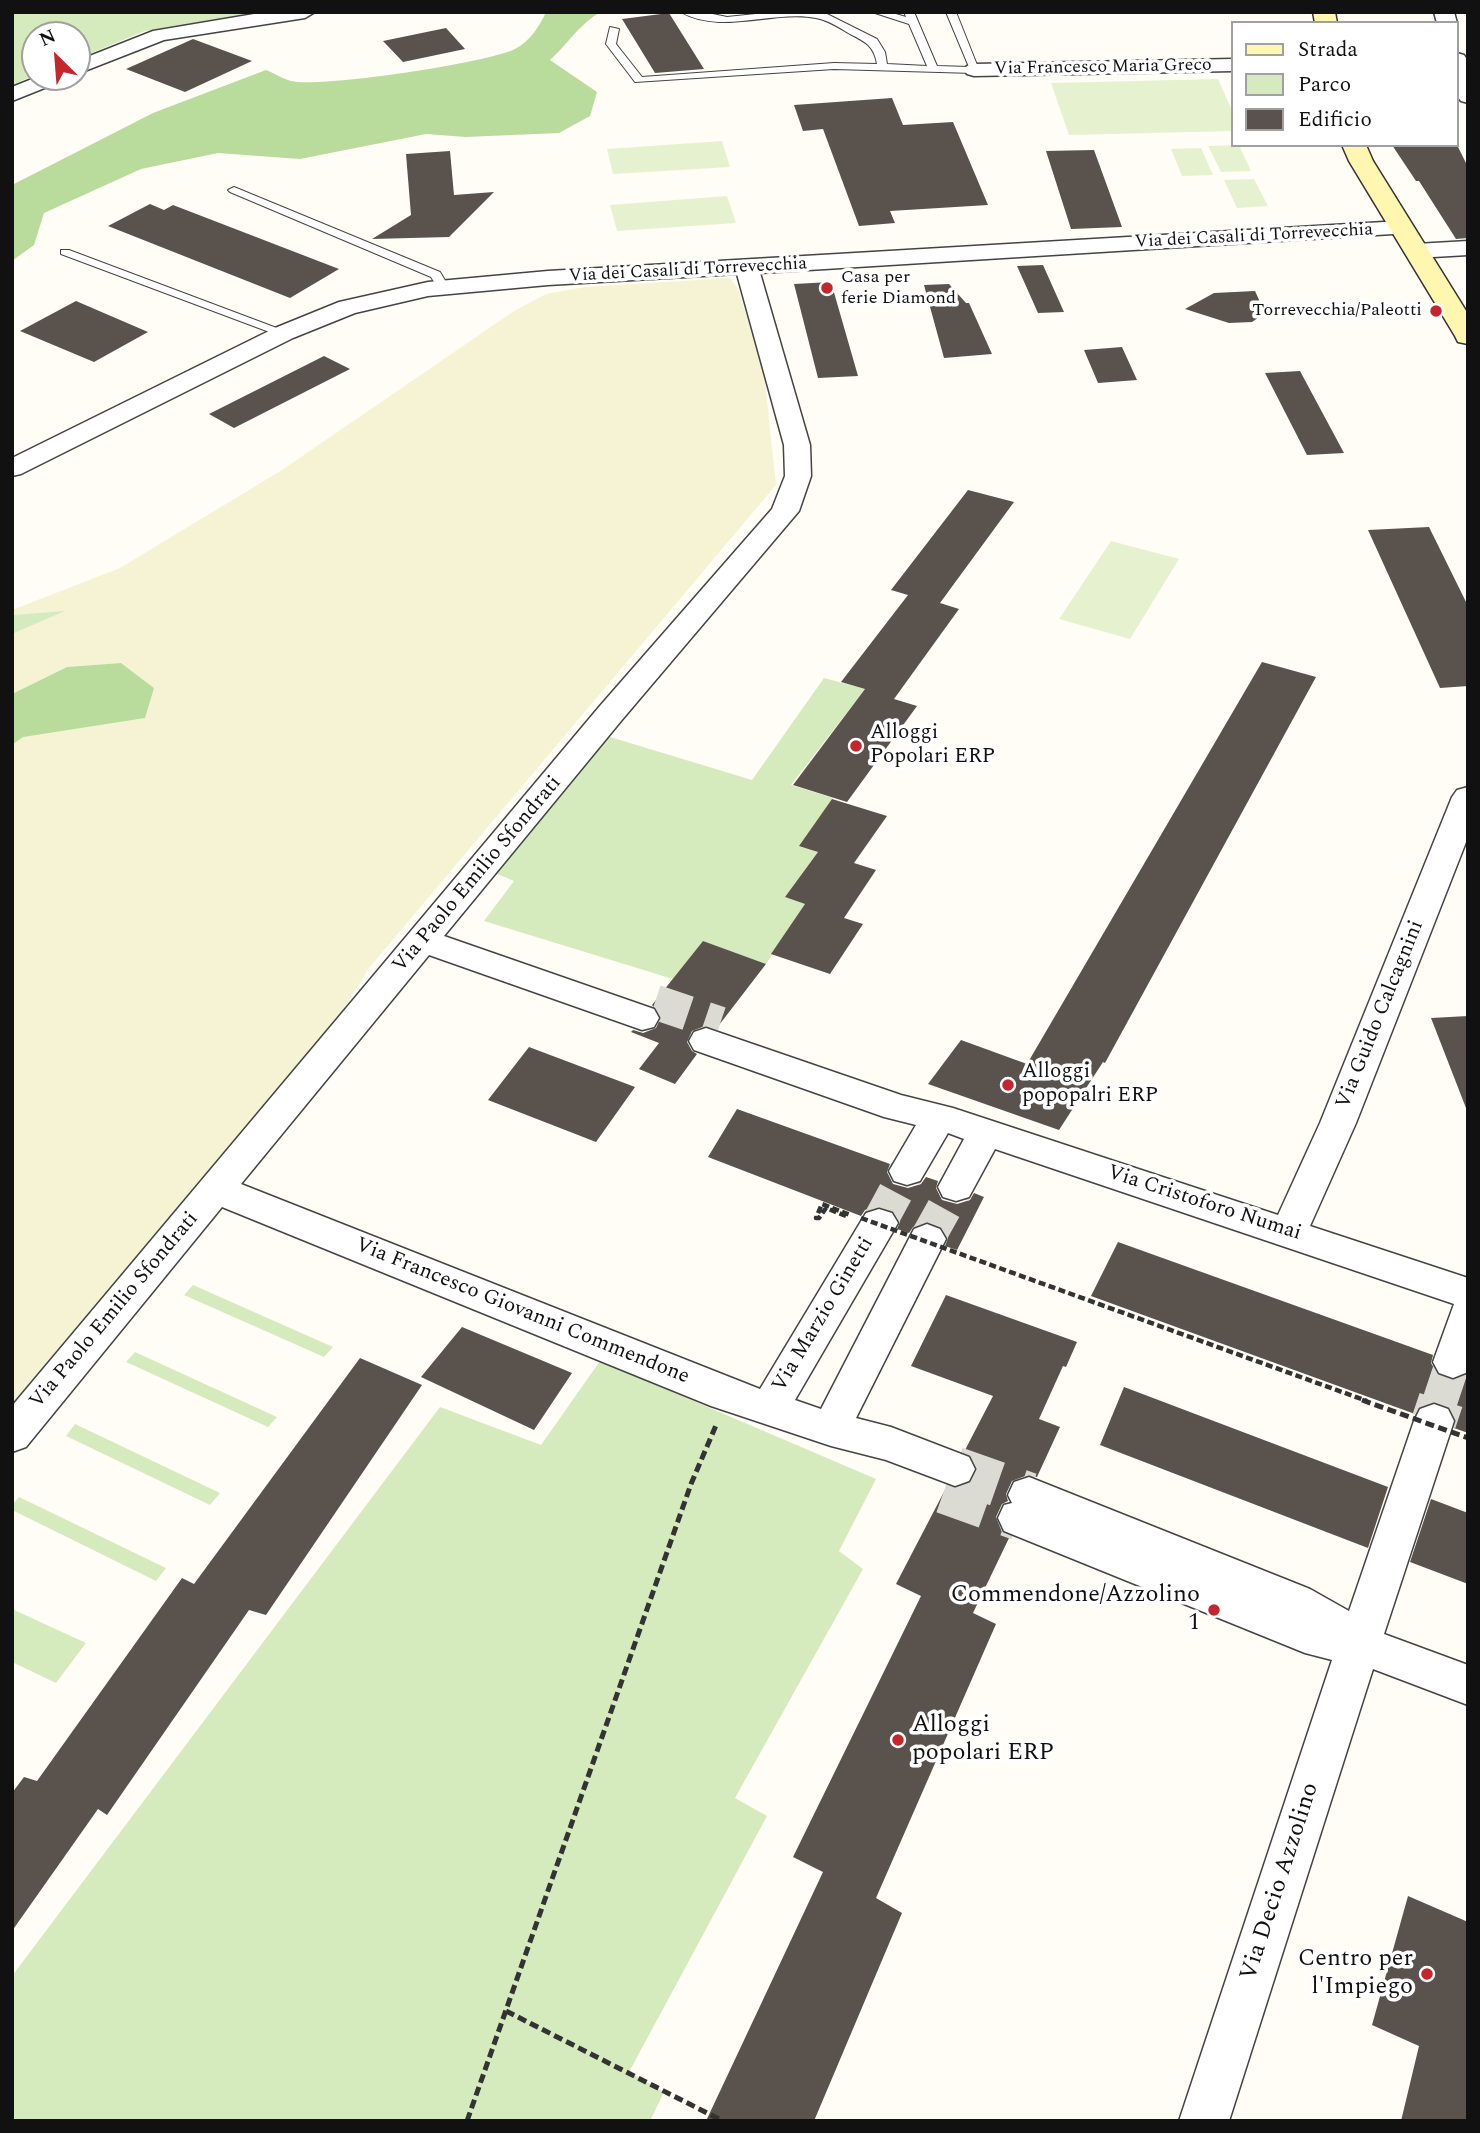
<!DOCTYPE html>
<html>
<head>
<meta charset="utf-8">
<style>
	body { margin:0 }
	#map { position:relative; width:1480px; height:2133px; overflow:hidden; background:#fffdf5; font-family:Spectral,serif }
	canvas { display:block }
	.frame { position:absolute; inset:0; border:14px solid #111; pointer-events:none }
	.legend { position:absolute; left:1231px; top:21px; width:228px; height:126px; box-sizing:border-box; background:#fff; border:2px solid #a0a0a0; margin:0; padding:9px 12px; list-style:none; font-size:21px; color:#111 }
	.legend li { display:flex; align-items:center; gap:14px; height:35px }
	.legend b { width:35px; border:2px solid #a0a0a0 }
	.north { position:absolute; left:21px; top:21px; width:70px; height:70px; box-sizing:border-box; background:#fff; border:2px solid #a0a0a0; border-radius:50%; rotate:335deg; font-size:19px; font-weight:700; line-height:28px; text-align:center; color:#111 }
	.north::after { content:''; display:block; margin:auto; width:24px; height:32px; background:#c4262e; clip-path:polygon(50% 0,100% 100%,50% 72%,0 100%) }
</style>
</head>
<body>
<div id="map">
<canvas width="1480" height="2133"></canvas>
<div class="frame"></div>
<ul class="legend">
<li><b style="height:9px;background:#fff6b0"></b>Strada</li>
<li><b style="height:19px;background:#d5ebbd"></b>Parco</li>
<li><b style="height:19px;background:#5a524d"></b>Edificio</li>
</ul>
<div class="north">N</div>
</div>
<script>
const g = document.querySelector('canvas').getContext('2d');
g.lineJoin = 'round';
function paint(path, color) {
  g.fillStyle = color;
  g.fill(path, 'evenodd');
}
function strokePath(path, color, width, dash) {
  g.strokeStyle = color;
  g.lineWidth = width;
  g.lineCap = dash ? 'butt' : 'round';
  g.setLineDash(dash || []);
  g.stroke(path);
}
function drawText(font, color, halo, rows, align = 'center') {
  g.font = font + ' Spectral,serif';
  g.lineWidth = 7;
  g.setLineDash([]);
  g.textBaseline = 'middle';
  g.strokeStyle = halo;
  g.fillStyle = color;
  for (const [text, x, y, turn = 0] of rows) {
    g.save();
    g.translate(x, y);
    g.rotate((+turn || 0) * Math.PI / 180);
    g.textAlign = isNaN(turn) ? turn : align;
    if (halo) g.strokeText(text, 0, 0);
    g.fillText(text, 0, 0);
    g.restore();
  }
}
paint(new Path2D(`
	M730,278L738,289L764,372L776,485L369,968L214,1220L12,1434V745L23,737L154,688L121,663L67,667L12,694V634L62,612L12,615V610L120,568L282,470L514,311L546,294L585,287Z`), '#f6f3d4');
paint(new Path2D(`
	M12,12H257L145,31L77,59V35H35V75L12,85Z
	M65,611L12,634V615Z
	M824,678L865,689L791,785L833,798L800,845L818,852L785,897L805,904L766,964L703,941L673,979L484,921L514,881L495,873L607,736L752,780Z
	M193,1285L333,1347L324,1357L184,1295Z
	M135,1352L277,1417L268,1427L126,1362Z
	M600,1361L876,1479L839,1551L863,1569L735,1798L767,1816L629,2072L664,2092L650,2121H12V1976L440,1407L541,1445Z
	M75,1424L220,1493L210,1505L66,1436Z
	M19,1497L166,1568L156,1581L12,1510V1505Z
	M12,1609L86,1643L56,1683L12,1662Z`), '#d5ebbd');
paint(new Path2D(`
	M546,12H601C579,24 568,44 550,60L597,92L590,116L559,133L466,137L426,134L300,159L218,153L141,169L44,213L34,245L12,261V185L153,113L266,70C274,73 283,79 291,81C322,88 486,63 515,49C529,42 540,26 546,12Z
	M121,663L154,688L145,718L23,737L12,745V694L67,667Z`), '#b9dc9c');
paint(new Path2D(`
	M1218,79L1233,113V131L1069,135L1051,83Z
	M722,141L730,167L613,174L607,149Z
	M1239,145L1251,171L1221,172L1208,146Z
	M1201,148L1213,175L1182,176L1171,149Z
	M1254,179L1268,206L1237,208L1224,180Z
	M727,196L736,223L617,231L610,205Z
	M1111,541L1179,559L1130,639L1059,619Z`), '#e6f2cf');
paint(new Path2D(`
	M669,13L704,69L655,73L622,19Z
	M446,28L465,49L403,62L383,41Z
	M193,39L252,61L185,92L126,69Z
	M892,98L903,125L953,122L988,205L890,211L895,223L859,226L823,129L803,131L794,105Z
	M1392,145H1457L1468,167V238L1456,239L1419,181H1416Z
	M1094,150L1122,227L1071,229L1046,151Z
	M450,151L454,195L494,192L449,237L372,239L411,215L406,154Z
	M150,204L164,210L173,205L339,269L290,298L108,226Z
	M1043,265L1064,312L1038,313L1017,266Z
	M831,282L858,376L818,378L794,284Z
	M949,284L966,303H969L992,354L944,358L924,285Z
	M1255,291L1265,313L1252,322L1229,323L1185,309L1214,293Z
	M76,301L148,332L94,362L20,331Z
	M1122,347L1137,380L1098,383L1084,350Z
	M324,356L350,369L234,428L209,414Z
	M1300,371L1344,453L1307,455L1265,373Z
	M968,490L1014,502L940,603L959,609L894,699L917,706L847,802L793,785L865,689L841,682L908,595L891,590Z
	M1429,527L1468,606V686L1440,688L1368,530Z
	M1262,662L1316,677L1105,1063L1103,1062L1059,1130L928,1084L961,1040L1027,1064Z
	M832,799L887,816L854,863L876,870L844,918L863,924L830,974L771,954L805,904L785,897L818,852L799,846Z
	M703,941L766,964L716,1029L705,1026L692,1031L687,1042L692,1051L697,1054L675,1084L639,1069L659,1043L631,1032L633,1030L643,1033L656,1028L661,1017L652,1005Z
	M1468,1016V1107L1466,1108L1431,1018Z
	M529,1047L635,1087L596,1142L488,1100Z
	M737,1109L890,1164L887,1172L893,1184L908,1188L921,1184L926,1177L938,1181L936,1188L942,1200L957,1204L970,1200L974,1193L984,1197L957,1250L945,1246L948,1238L942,1228L928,1222L913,1227L909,1233L897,1229L900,1222L893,1210L878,1206L865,1210L861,1216L708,1157Z
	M1118,1242L1433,1355L1431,1363L1438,1375L1452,1380L1468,1375V1433L1454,1428L1456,1420L1449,1407L1433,1402L1419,1407L1415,1414L1091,1296Z
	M946,1295L1077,1342L1066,1367L1063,1366L1039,1419L1060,1427L1037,1477L1028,1475L1012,1481L1006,1494L1008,1501L1002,1504L996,1517L1002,1532L1010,1536L973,1613L996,1624L876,1898L902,1913L814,2121H706L823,1872L793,1857L921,1596L896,1584L947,1486L956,1488L970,1483L977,1470L971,1456L964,1452L993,1396L911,1366Z
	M462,1327L572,1373L534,1430L421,1377Z
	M360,1358L422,1385L266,1615L249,1610L107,1815L98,1809L12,1931V1793L24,1777L37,1781L182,1578L194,1584Z
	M1124,1387L1388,1487L1368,1548L1100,1445Z
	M1431,1499L1468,1513V1584L1410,1562Z
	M1408,1896L1468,1922V2121H1401L1419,2046L1372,2025Z`), '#5a524d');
strokePath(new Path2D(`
	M655,1002L720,1024
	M879,1223L907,1171
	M927,1239L956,1187
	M1440,1401L1453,1362`), '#dbdad3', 35, [35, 18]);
strokePath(new Path2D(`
	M1434,1421L1441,1400
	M955,1469L1029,1495
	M944,1491L1019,1518`), '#dbdad3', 45, [45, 23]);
const lane = new Path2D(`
	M681,12H703L727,17L775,12L825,13L877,39L885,52L887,64L927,66L909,24L872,12H889L906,17L904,12H914L937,66L969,67L946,12H956L979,70L974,73L834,69L635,82L606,44L610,27L619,29L616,44L642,77L834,63L877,64C874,46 866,42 850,34C840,28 828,20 816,18C774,10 720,35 681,12Z
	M234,187L440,272L449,287L439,290L431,277L230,192L228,190Z
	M61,250H69L290,333L280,336L61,254Z`);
const street = new Path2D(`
	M266,12H315L305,18L164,40L77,74V61L153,31Z
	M1434,12H1454L1457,23H1437Z
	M1457,53L1464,55L1468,61V103L1461,101L1457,96Z
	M1233,59V71L974,76L967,74L964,70L967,66L974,64Z
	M37,77H65L62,81L12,101V87Z
	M1401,221L1409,223L1412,228L1409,233L760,273L810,445L811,476L799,511L621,721L444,936L654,1009L659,1018L654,1027L642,1030L429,955L241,1184L760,1389L866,1213L879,1209L892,1213L898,1223L795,1400L821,1409L914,1229L927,1224L940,1229L946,1239L856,1418L891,1427L969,1457L975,1469L969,1481L955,1486L886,1460L831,1446L711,1406L222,1207L26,1447L12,1452V1406L599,707L772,509L785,476L784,445L737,274L548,285L428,296L355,313L293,338L21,474L12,476V458L275,328L339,302L428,282L548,271Z
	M1468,241V255L1416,258L1408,256L1404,251L1408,246L1416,244Z
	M1468,787V837L1356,1123L1310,1226L1468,1278V1372L1453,1378L1439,1373L1433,1362L1454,1304L995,1149L969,1197L956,1201L943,1197L938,1187L964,1139L948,1133L920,1181L907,1185L894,1181L889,1171L916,1125L884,1117L694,1050L689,1041L694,1032L706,1028L901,1095L953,1108L1278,1215L1320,1123L1452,797L1457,790Z
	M1434,1404L1448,1409L1454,1421L1384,1634L1468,1665V1705L1373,1669L1229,2121H1179L1332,1660L1305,1653L1004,1531L998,1518L1004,1505L1012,1503L1008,1495L1014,1482L1029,1477L1310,1589L1349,1611L1414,1421L1420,1409Z`);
const secondary = new Path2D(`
	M1313,12H1335L1337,23H1315Z
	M1342,145H1366L1373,161L1468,314V344L1458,342L1455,336L1349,161Z`);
strokePath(lane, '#444', 2);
strokePath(street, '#444', 3);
strokePath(secondary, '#333', 3);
strokePath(new Path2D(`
	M846,1216L826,1208L819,1218H816L822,1204L850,1215`), '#333', 4.5, [7, 3.5]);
strokePath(new Path2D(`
	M506,2011L721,2120
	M467,2121L691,1484L717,1423`), '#333', 5, [9, 4.5]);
paint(lane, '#fff');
paint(street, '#fff');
paint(secondary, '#fff6b0');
strokePath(new Path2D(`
	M861,1218L1367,1401`), '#333', 4.5, [7, 3.5]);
strokePath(new Path2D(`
	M1362,1400L1468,1438`), '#333', 5, [9, 4.5]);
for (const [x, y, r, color] of [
	[827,288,7,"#c4262e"],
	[1436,311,7,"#c4262e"],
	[856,746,7,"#c4262e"],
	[1008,1085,7,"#c4262e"],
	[1214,1610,7,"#c4262e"],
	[898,1740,7,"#c4262e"],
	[1427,1974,7,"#c4262e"]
]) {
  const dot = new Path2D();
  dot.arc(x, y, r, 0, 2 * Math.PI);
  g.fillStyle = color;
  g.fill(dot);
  strokePath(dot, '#fff', 2.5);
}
drawText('18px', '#111', '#fff', [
	["Via Francesco Maria Greco",1103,68,-1],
	["Via dei Casali di Torrevecchia",1254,237,-3],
	["Via dei Casali di Torrevecchia",688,271,-3]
]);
drawText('18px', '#111', '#fff', [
	["Casa per",841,278],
	["ferie Diamond",841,299],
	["Torrevecchia/Paleotti",1422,311,"right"]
], 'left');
drawText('21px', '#111', '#fff', [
	["Alloggi",870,734],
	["Popolari ERP",870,758],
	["Alloggi",1022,1073],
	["popopalri ERP",1022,1097]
], 'left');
drawText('21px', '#111', '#fff', [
	["Via Paolo Emilio Sfondrati",478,875,-50],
	["Via Guido Calcagnini",1381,1015,-68],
	["Via Cristoforo Numai",1204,1204,18],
	["Via Paolo Emilio Sfondrati",115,1311,-50],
	["Via Francesco Giovanni Commendone",522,1312,22],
	["Via Marzio Ginetti",824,1315,-59]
]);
drawText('24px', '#111', '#fff', [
	["Commendone/Azzolino",1200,1596],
	["1",1200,1624],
	["Alloggi",912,1726,"left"],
	["popolari ERP",912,1754,"left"],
	["Centro per",1413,1960],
	["l'Impiego",1413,1988]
], 'right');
drawText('24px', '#111', '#fff', [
	["Via Decio Azzolino",1281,1882,-72]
]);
</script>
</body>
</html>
